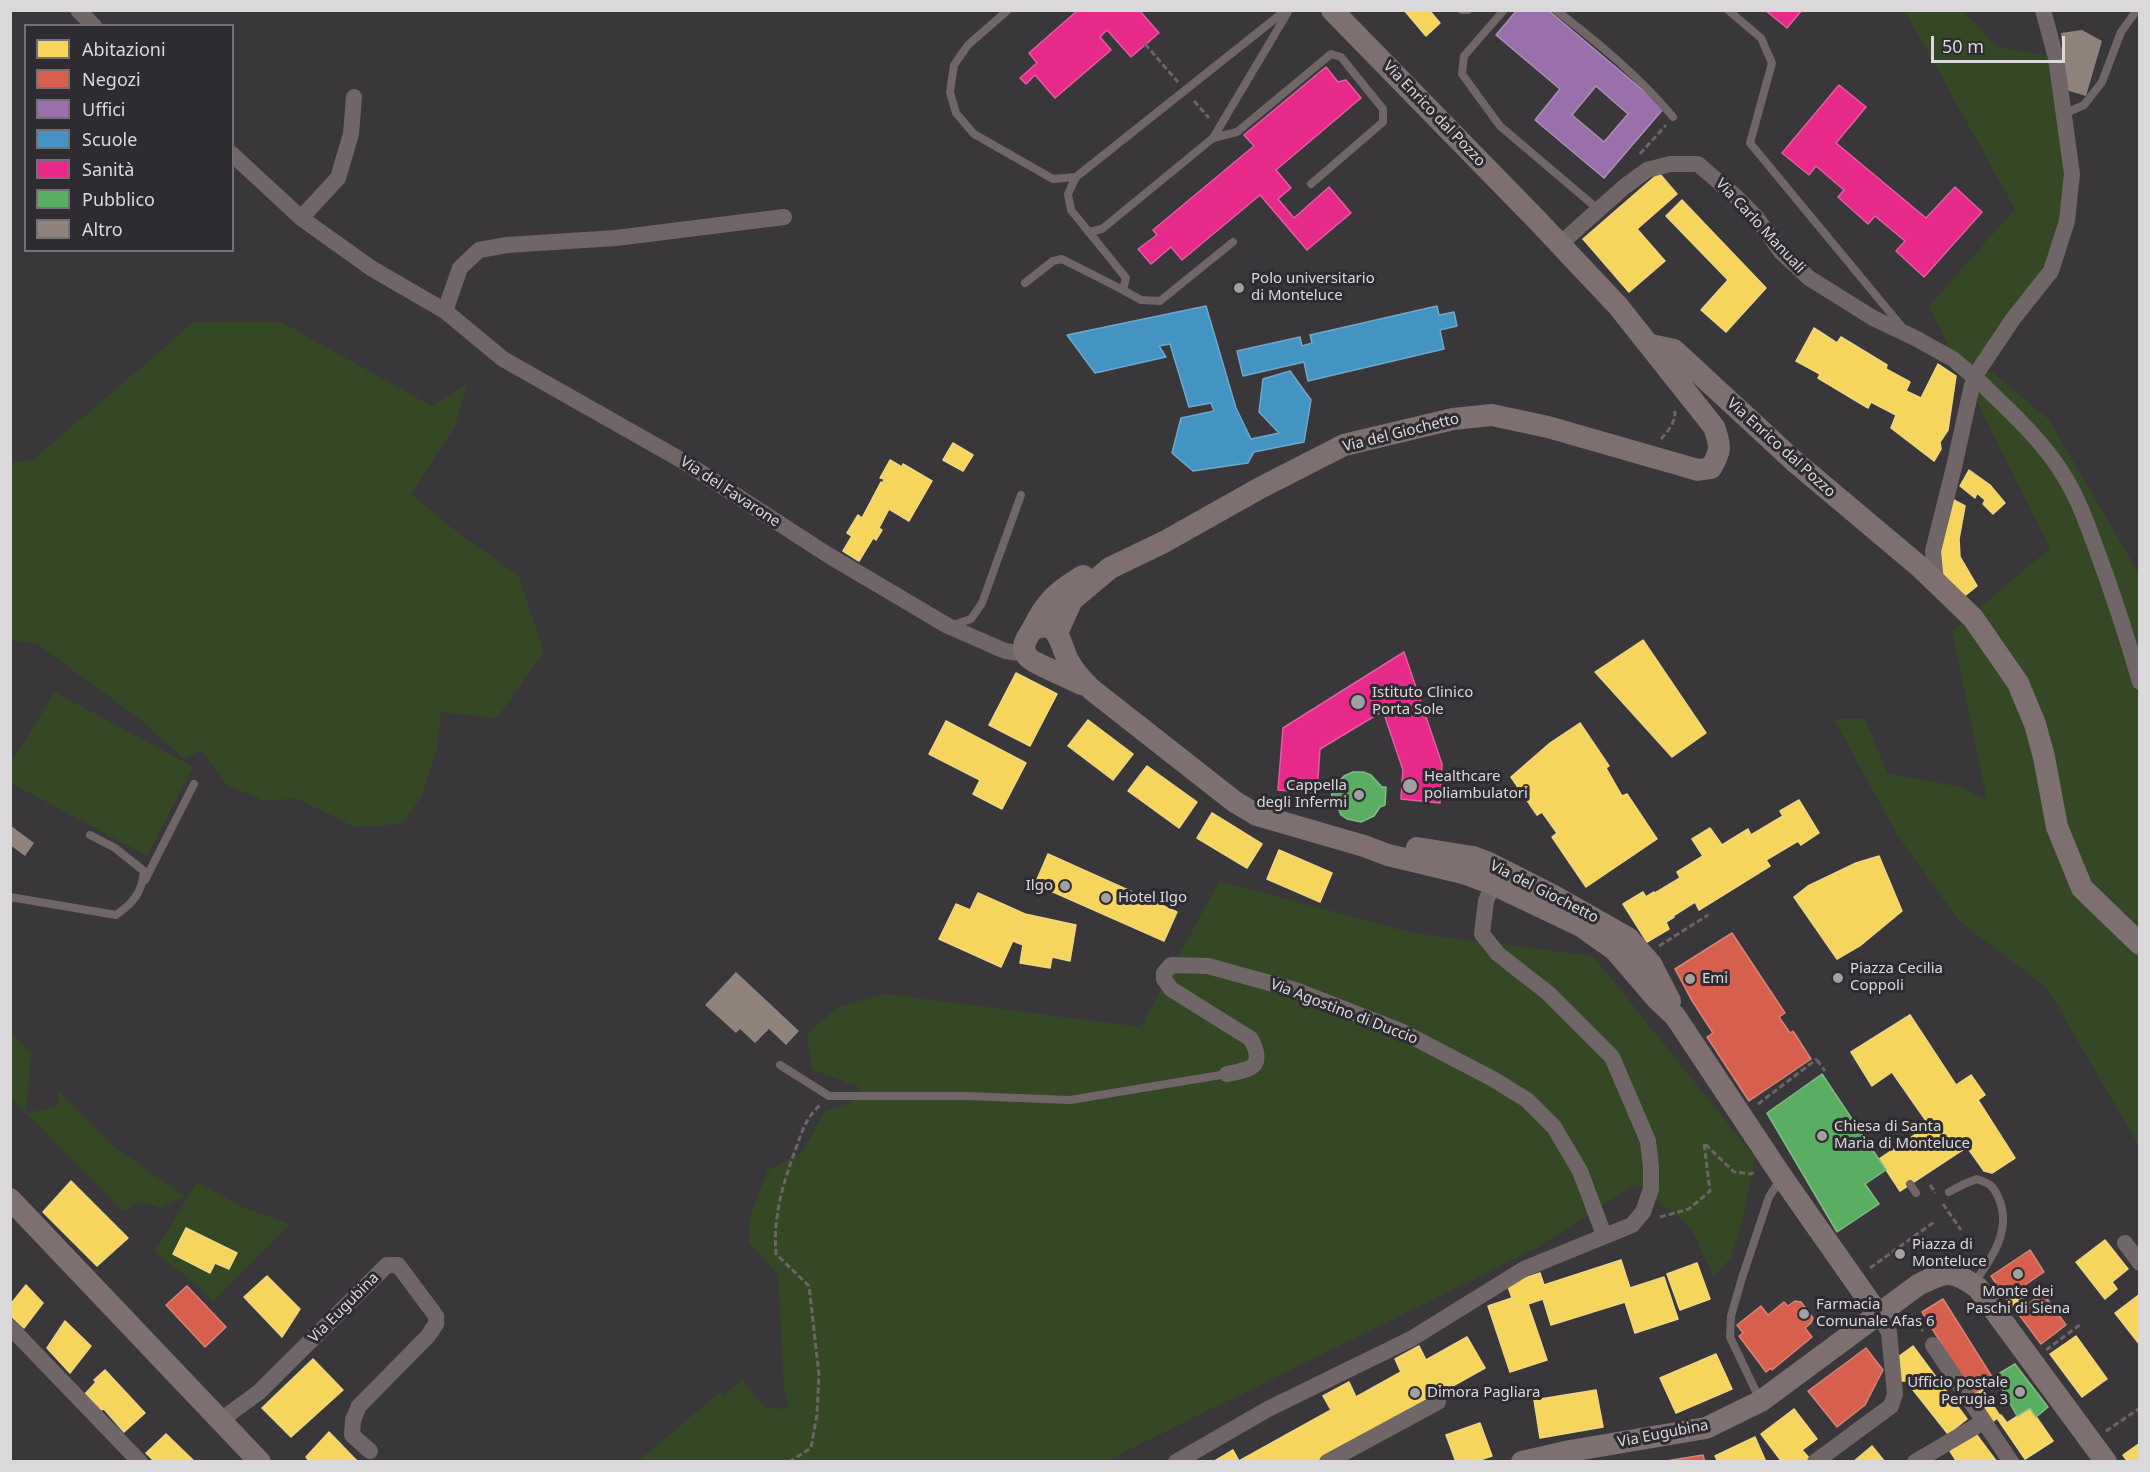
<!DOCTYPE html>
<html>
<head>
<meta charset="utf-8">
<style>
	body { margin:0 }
	#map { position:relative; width:2150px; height:1472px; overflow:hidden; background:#39373a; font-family:"Noto Sans",sans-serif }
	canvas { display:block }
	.frame { position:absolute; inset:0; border:12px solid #dad8db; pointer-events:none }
	.legend { position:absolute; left:24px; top:24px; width:210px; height:228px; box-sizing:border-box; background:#2f2c31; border:2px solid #737175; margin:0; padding:8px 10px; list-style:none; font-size:18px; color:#dad8db }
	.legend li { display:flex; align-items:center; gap:12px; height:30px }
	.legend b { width:30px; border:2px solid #737175 }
	.scale { position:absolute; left:1931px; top:36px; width:134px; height:27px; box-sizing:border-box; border:3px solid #dad8db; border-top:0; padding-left:8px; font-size:18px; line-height:21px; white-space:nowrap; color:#dad8db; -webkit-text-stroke:4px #2f2c31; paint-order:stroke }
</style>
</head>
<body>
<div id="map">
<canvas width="2150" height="1472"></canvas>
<div class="frame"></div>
<ul class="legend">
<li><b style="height:16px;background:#f6d55c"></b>Abitazioni</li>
<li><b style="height:16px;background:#d6604d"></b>Negozi</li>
<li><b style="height:16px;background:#9970ab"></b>Uffici</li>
<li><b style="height:16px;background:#4393c3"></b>Scuole</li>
<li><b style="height:16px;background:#e7298a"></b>Sanità</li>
<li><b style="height:16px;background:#5aae61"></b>Pubblico</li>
<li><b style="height:16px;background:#8f837c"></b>Altro</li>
</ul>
<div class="scale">50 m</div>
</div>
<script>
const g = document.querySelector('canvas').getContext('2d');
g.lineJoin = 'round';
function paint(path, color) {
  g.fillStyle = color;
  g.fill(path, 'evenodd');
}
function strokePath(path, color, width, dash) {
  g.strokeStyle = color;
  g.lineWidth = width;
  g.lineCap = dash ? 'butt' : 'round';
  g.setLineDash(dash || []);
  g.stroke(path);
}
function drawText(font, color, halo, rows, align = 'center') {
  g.font = font + ' "Noto Sans",sans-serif';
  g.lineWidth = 6;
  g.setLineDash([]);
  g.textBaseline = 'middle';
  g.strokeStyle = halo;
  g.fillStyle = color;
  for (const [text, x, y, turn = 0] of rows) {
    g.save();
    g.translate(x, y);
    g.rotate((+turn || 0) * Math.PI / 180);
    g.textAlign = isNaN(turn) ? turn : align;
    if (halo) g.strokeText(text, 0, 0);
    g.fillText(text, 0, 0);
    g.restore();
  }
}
paint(new Path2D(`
	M1905,11H1963L1996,46L2056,58L2072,174L2051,271L1978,370L1992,372L2049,420L2139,574V1146L2047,988L1959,921L1896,833L1834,719H1865L1887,773L1961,787L1987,800L1952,631L2050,548L1929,306L2015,209Z
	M194,322H281L432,406L467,384L455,426L411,494L462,536L518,575L544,652L497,718L441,712L437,748L422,796L402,824L355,827L296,798L264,801L227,785L201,750L184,759L143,722L38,644L11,640V463L34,459Z
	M55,692L193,767L147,856L11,783V763Z
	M1219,881L1413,933L1593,956L1755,1157L1743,1219L1731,1258L1714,1276L1691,1228L1636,1184L1535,1249L1106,1461L637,1462L720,1392L723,1396L742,1380L765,1408L789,1409L784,1386L778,1275L749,1242L750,1217L767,1171L802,1152L825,1111L850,1103L860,1087L812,1070L807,1034L838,1007L886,994L1141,1027Z
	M11,1032L31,1053L26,1114L59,1105L57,1089L117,1149L185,1196L160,1208L142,1202L123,1211L11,1098Z
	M197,1182L245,1208L290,1224L213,1302L189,1278L169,1264L155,1251Z`), '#354825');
const homes = new Path2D(`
	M1404,10H1429L1440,23L1426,36Z
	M1659,173L1677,194L1637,229L1665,261L1629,292L1583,239Z
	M1682,200L1766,288L1726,332L1701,310L1728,280L1666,216Z
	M1814,328L1837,343L1841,337L1887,365L1886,369L1910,382L1906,391L1921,398L1938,364L1956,376L1948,430L1940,442L1941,449L1934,461L1891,428L1896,415L1871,402L1868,408L1818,378L1820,374L1796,361Z
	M953,443L973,455L963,471L943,460Z
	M890,460L902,467L903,464L932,481L909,521L889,509L879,528L882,530L876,540L873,538L859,561L843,551L852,536L847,533L858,515L862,518L881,482L883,483L884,479L880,478Z
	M1969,470L1990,485L2005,503L1993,514L1983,504L1985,500L1977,493L1975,498L1960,486Z
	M1952,499L1965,506L1959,539L1960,557L1977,586L1962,598L1940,568L1938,552Z
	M1643,640L1706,733L1672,757L1595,672Z
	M1016,673L1057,694L1030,746L989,725Z
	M1088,720L1133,754L1113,780L1068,746Z
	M946,721L1026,763L1002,809L973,794L980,780L929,754Z
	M1580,723L1609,766L1606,768L1622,796L1627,794L1657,839L1586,887L1552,837L1557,833L1542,812L1537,815L1511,777L1550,743Z
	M1147,766L1197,802L1179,828L1128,791Z
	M1799,800L1819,833L1801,845L1798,841L1766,860L1770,866L1699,910L1695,902L1673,916L1674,917L1666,922L1669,929L1647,942L1623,904L1643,892L1646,897L1654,892L1655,893L1680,878L1677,872L1703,856L1692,839L1710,828L1722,845L1748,829L1751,835L1783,816L1780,811Z
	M1212,813L1262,844L1247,868L1197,838Z
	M1279,850L1332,873L1320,902L1267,879Z
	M1048,854L1177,912L1164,941L1035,884Z
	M1879,856L1902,911L1861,945L1837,959L1794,897L1808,886L1856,863Z
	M978,893L1025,914L1001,967L939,939L956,904L970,910Z
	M1025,914L1076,925L1070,961L1052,957L1050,968L1020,963L1023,945L1013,941Z
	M1910,1015L1956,1085L1971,1075L1985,1095L1978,1100L2015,1158L1992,1173L1984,1171L1967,1147L1900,1191L1879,1159L1929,1125L1892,1072L1872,1086L1851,1052Z
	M71,1181L128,1238L97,1266L43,1212Z
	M186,1228L237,1253L229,1269L215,1263L210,1273L173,1254Z
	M2105,1240L2128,1269L2112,1282L2117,1289L2105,1299L2076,1262Z
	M1621,1260L1630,1288L1664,1277L1678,1319L1635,1333L1625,1302L1551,1325L1543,1299L1528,1304L1547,1360L1510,1372L1488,1306L1512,1298L1507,1284L1540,1273L1544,1285Z
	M1697,1263L1710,1299L1680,1310L1667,1274Z
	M267,1276L300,1309L282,1337L244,1297Z
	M26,1285L43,1303L24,1328L10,1315V1305Z
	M2017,1291L2028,1305L2017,1312L2006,1298Z
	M2140,1294V1345L2115,1313Z
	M65,1321L91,1346L70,1373L47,1348Z
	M2076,1336L2107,1379L2082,1397L2050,1354Z
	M1467,1337L1485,1368L1316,1462H1213L1233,1450L1239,1461L1331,1410L1323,1396L1349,1382L1356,1397L1401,1372L1395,1359L1419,1346L1426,1360Z
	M1913,1346L1967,1419L1948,1434L1906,1381H1901L1898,1357Z
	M1716,1354L1732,1389L1676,1413L1660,1378Z
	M313,1359L343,1390L291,1437L262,1408Z
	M105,1370L145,1413L124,1432L104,1409L101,1410L85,1394L96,1382L94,1380Z
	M1982,1389L2000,1416L1992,1422L1973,1395Z
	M1596,1390L1603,1427L1540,1438L1534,1400Z
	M2030,1408L2053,1441L2025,1459L1997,1418L2001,1415L2007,1423Z
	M1794,1409L1817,1439L1802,1450L1810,1459L1806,1462H1782L1761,1434Z
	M1480,1423L1492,1456L1474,1462H1456L1446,1435Z
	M329,1432L358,1462H310L306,1457Z
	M166,1434L195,1462H155L146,1453Z
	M1976,1434L1997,1462H1957L1950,1451Z
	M1755,1437L1766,1462H1718L1715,1456Z
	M2140,1443V1462H2128L2123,1455Z
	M1872,1446L1885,1462H1853Z`);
paint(homes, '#f6d55c');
strokePath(homes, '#eed682', 1.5);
const shops = new Path2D(`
	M1732,933L1785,1013L1779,1017L1790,1033L1793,1031L1811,1059L1749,1101L1707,1037L1713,1033L1691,999L1675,969Z
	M2030,1250L2044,1272L2006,1298L1991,1276Z
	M187,1286L226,1327L205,1347L166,1305Z
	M2043,1293L2066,1325L2041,1344L2017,1312Z
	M1943,1299L1994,1380L1973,1395L1922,1312Z
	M1795,1301L1801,1302L1813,1318L1811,1323L1805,1328L1812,1337L1772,1370L1771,1368L1766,1372L1739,1336L1743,1333L1737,1325L1761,1306L1768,1315L1784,1302L1788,1306Z
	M1866,1348L1883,1370L1865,1405L1837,1427L1808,1391Z
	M1703,1455L1705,1462H1660Z`);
paint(shops, '#d6604d');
strokePath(shops, '#d78478', 1.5);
const offices = new Path2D(`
	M1517,10H1548L1664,108L1604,178L1535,120L1560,89L1496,35ZM1596,86L1628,114L1604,142L1572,115Z`);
paint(offices, '#9970ab');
strokePath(offices, '#ac8fb9', 1.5);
const schools = new Path2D(`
	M1206,306L1236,408L1251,439L1279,433L1259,412L1263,379L1290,371L1311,400L1304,442L1254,452L1248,463L1193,471L1172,453L1181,418L1214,411L1211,403L1189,407L1170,344L1159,346L1166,357L1095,373L1067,335Z
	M1437,306L1439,315L1454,312L1457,326L1440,330L1444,349L1308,381L1304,362L1243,376L1237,351L1300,337L1302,346L1312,343L1310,335Z`);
paint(schools, '#4393c3');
strokePath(schools, '#70a8ca', 1.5);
const health = new Path2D(`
	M1078,10H1139L1159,33L1131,57L1107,30L1100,37L1111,50L1055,98L1035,75L1026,84L1020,78L1037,63L1029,53Z
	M1765,10H1802L1787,28Z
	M1326,67L1338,82L1346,80L1361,98L1276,170L1291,188L1278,199L1294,218L1329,187L1351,213L1307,250L1260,195L1182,260L1171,247L1151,264L1138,249L1157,235L1153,230L1254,146L1244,135Z
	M1839,85L1866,107L1836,143L1926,218L1955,187L1982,212L1924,277L1896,251L1905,241L1875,216L1868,224L1838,197L1844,190L1816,166L1809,175L1782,153Z
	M1404,652L1442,764L1440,803L1401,799L1403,770L1383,711L1320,749L1317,793L1278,790L1283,728Z`);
paint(health, '#e7298a');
strokePath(health, '#e35ea2', 1.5);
const public = new Path2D(`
	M1353,772H1363L1371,775L1382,787H1386L1385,805L1380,807L1374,816L1361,822L1347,819L1341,815L1337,805L1331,803L1333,783H1337L1344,776Z
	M1822,1074L1886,1170L1865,1184L1879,1204L1837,1232L1767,1113Z
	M2015,1364L2048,1407L2036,1417L2030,1408L2017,1416L1995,1376Z`);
paint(public, '#5aae61');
strokePath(public, '#80bb86', 1.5);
paint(new Path2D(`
	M2082,30L2102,41L2086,96L2066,90L2061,33Z
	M10,825L34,843L25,856L10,845Z
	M736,972L799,1031L786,1045L769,1029L755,1043L740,1029L736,1033L705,1005Z`), '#8f837c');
strokePath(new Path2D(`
	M1145,44L1178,82
	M1194,101L1209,118
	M1640,154L1666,125
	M1661,439C1669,430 1675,423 1675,411
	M1659,946L1708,915
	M1817,1060L1825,1071
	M1758,1104L1817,1059
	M1930,1185L1936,1193
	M1943,1204L1961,1230
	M1660,1217L1689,1209L1710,1191L1704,1143L1734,1172L1751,1174L1755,1171
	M1870,1268L1934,1222
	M1911,1315L1923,1331
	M2046,1350L2081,1324
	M2106,1431L2140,1408
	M789,1462L811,1448L817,1414L819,1375L809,1286L776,1254C773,1215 783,1184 796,1148C803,1129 806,1118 821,1104`), '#6c6466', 3, [6, 3]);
strokePath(new Path2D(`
	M1008,10L968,45L954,65L950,92L956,113L974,134L1053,179L1076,177L1286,10
	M1462,10H1468
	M1504,10L1464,56L1462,74L1500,126L1599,210
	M1556,10C1598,43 1639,76 1673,117
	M1728,10L1761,38L1772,63L1750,143L1902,327
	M2064,114L2084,105L2102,82L2121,32L2137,10
	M1213,138L1288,12
	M1089,232L1102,229L1213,138L1237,132L1331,54L1341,57L1383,109V122L1311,184
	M1025,283L1053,261L1062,259L1123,290L1126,278L1071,210L1068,194L1076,177
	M1123,290L1141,300L1160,301L1233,242
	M950,626L971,619L982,603L1021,495
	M145,880L194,784
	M10,897L116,915C133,903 142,893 144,871L115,848L90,835
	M780,1065L829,1096H966L1070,1100L1227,1074
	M1910,1184L1916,1193
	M1949,1192L1964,1184L1977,1179C1981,1181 1986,1182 1990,1185C1994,1188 1996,1192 1998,1197C2013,1228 1992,1259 1973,1284
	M1760,1400L1730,1337L1731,1316L1742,1278L1769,1197L1780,1180`), '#716667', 8);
strokePath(new Path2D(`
	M78,10L94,26
	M232,154L301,218L371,268L445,311L503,359L683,461L828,555L948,626L1005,651L1026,654
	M301,218L338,178L351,134L354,97
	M1560,244L1624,187L1647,170L1670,164H1698L1735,196L1757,218L1781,252L1809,278L1873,318L1915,338L1953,359L1967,371
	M445,311L460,268L479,250L507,245L616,238L784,217
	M1978,371L2013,319L2051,271L2067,221L2072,174L2056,58L2043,10
	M1982,384C2010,411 2044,442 2064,476C2078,498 2088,526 2097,551C2113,594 2127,637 2140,682
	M1936,582L1933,551L1954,467L1972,385
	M1227,1074C1252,1069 1265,1067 1251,1039L1171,989L1164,979V973L1171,965L1208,966L1295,990L1403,1032L1493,1079L1527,1100L1554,1127L1580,1171L1604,1235
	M2125,1243L2140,1263
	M10,1327L140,1462
	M1933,1345L2011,1462
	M221,1420L259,1392L387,1265H398L436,1316V1324L428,1336L359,1406L353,1420L352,1435L370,1451
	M1176,1462L1268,1409L1411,1339L1524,1269L1632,1225L1643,1212L1651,1189V1167L1648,1141L1612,1057L1548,993L1498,954L1482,934L1486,901L1493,884
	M1327,1462L1438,1402
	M1815,1462L1891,1406L1895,1394L1889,1332L1878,1314
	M1915,1462L1983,1422`), '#716667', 16);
strokePath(new Path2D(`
	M1651,345L1674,350L1794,461L1920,567L1973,618L2018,683L2035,724L2044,757L2057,827L2082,888L2140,944
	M1032,630C1060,616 1060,647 1069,662C1075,673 1082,680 1091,689L1235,802L1257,815L1364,846L1388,855L1463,873L1493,884L1581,926L1615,950L1657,999L1675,1016L1782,1177L1878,1314
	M1057,633L1072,600L1110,568L1164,542L1260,488L1344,445L1453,419L1492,415L1548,427L1698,470L1711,468C1721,451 1721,446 1714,427L1618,306L1536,219L1332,10
	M1081,684C1072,679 1031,662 1028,657C1019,645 1028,638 1033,628C1046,601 1058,591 1083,576
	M1417,848L1473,857L1487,862L1554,896L1628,938L1651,964L1670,1001
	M10,1199L260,1462
	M1522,1462L1570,1451L1706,1428L1761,1401L1918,1285C1947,1271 1951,1269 1978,1288L2106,1462`), '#7e7071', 22);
strokePath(new Path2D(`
	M1967,371L1982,384`), '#716667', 16);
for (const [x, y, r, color] of [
	[1239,288,6,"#a2a0a3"],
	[1358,702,8,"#a2a0a3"],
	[1410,786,8,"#a2a0a3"],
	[1359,795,6,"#a2a0a3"],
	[1065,886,6,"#a2a0a3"],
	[1106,898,6,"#a2a0a3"],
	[1838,978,6,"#a2a0a3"],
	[1690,979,6,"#a2a0a3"],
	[1822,1136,6,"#a2a0a3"],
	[1900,1254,6,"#a2a0a3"],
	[2018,1274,6,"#a2a0a3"],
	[1804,1314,6,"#a2a0a3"],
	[2020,1392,6,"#a2a0a3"],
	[1415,1393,6,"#a2a0a3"]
]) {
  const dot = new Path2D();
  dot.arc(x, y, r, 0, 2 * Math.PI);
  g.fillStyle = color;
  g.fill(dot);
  strokePath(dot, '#2f2c31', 2);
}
drawText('15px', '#dad8db', '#2f2c31', [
	["Via Enrico dal Pozzo",1434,114,46],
	["Via Carlo Manuali",1760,226,47],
	["Via del Giochetto",1401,433,-14],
	["Via Enrico dal Pozzo",1781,448,42],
	["Via del Favarone",730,492,33],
	["Via del Giochetto",1544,892,27],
	["Via Agostino di Duccio",1344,1012,21],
	["Via Eugubina",344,1308,-45],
	["Via Eugubina",1663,1434,-11]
]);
drawText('15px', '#dad8db', '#2f2c31', [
	["Polo universitario",1251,279],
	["di Monteluce",1251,296],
	["Istituto Clinico",1372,693],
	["Porta Sole",1372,710],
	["Healthcare",1424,777],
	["poliambulatori",1424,794],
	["Cappella",1347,786,"right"],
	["degli Infermi",1347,803,"right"],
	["Ilgo",1053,886,"right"],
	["Hotel Ilgo",1118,898],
	["Piazza Cecilia",1850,969],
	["Coppoli",1850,986],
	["Emi",1702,979],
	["Chiesa di Santa",1834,1127],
	["Maria di Monteluce",1834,1144],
	["Piazza di",1912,1245],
	["Monteluce",1912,1262],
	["Monte dei",2018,1292,"center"],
	["Paschi di Siena",2018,1309,"center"],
	["Farmacia",1816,1305],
	["Comunale Afas 6",1816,1322],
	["Ufficio postale",2008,1383,"right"],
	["Perugia 3",2008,1400,"right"],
	["Dimora Pagliara",1427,1393]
], 'left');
</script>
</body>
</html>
